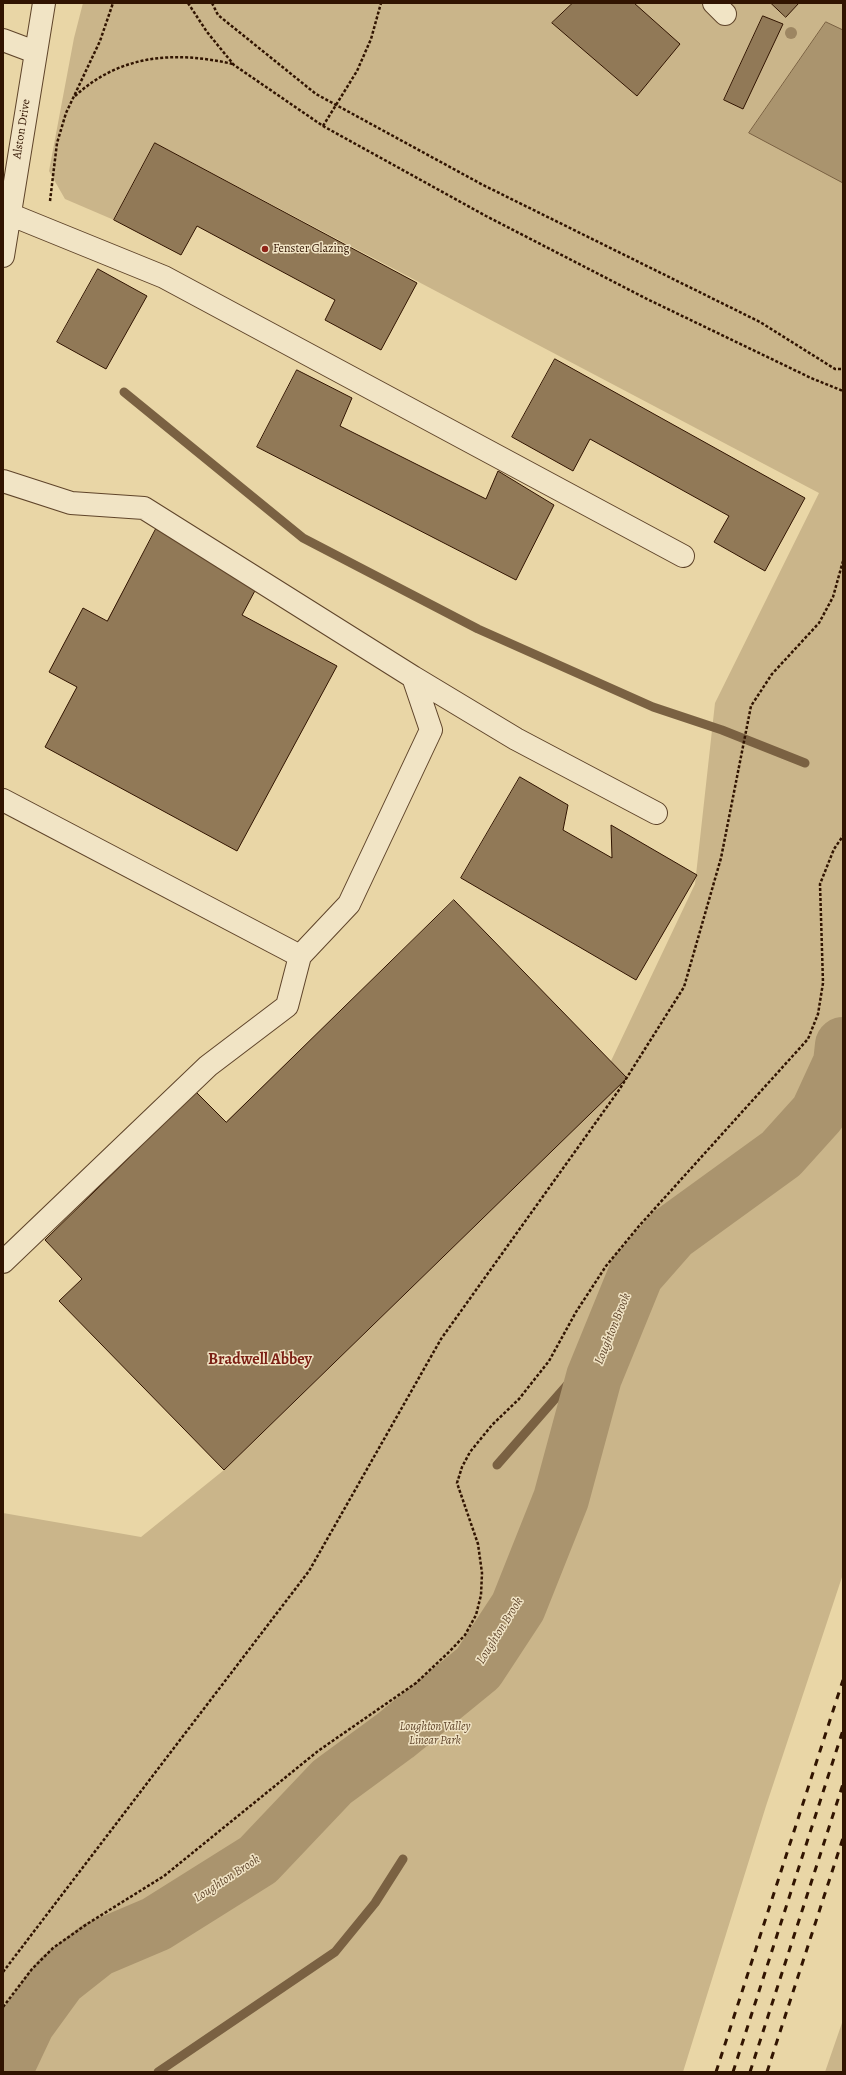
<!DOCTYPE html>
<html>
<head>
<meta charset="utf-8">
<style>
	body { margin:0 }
	#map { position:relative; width:846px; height:2075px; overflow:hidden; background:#e9d6a6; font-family:Alegreya,serif }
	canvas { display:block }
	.frame { position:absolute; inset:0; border:4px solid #311401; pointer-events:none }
</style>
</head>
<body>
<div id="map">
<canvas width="846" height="2075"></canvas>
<div class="frame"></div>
</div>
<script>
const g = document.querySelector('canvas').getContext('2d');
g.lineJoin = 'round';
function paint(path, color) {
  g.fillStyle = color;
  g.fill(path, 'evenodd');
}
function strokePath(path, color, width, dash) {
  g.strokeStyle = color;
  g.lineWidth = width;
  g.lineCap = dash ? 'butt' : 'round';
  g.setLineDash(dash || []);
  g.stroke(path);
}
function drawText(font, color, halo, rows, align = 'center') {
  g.font = font + ' Alegreya,serif';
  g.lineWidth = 3;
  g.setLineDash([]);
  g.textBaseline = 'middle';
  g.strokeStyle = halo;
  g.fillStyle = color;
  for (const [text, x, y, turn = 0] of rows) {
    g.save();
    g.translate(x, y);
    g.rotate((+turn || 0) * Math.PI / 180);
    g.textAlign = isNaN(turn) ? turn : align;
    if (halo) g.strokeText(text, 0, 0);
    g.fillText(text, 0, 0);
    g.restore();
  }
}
paint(new Path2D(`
	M83,3H843V1574L766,1806L683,2072H3V1513L141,1537L224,1470L583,1120L695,884L715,703L819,493L155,143L114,220L65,199L49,171L74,38Z
	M843,2020V2072H825Z`), '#cab58a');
const water = new Path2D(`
	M826,22L843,30V183L749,133Z`);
paint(water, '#aa946e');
strokePath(water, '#7a6142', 1);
strokePath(new Path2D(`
	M124,392L303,538L478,629L653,707L722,730L805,763
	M497,1465L611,1335
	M158,2072L335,1952L375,1903L403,1859`), '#7a6142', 9);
strokePath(new Path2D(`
	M4,2072L27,2023L59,1979L97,1949L156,1924L258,1860L332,1782L396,1735L478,1668L518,1607L561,1499L594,1377L636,1274L672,1233L781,1154L818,1113L841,1063L843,1045`), '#aa946e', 56);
const building = new Path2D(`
	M573,3H634L680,44L637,96L552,23Z
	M771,3H799L786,17Z
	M763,16L783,24L743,109L724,100Z
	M155,143L417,283L381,350L325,320L335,300L197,226L181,255L114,220Z
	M98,269L147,296L106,369L57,342Z
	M555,359L805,498L765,571L714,542L729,516L590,439L573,471L512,437Z
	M297,370L352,398L340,426L486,499L498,471L554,505L516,580L257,447Z
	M156,529L258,585L242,615L337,666L237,851L45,747L77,687L49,672L83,608L107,621Z
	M520,777L568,805L563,830L612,858L611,825L697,875L636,980L461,878Z
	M454,900L627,1078L224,1470L59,1301L82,1279L45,1240L196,1092L226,1122Z`);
paint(building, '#917957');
strokePath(building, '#311401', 1);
const minor = new Path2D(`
	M714,3L725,14
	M3,40L35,52
	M9,214L164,277L683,556
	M3,256L44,3
	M3,481L71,503L144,508L413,677L431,730L349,904L300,956
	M413,677L516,739L656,813
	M3,800L300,956L287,1006L208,1066L3,1262`);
strokePath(minor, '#5f442a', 24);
strokePath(new Path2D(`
	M188,3L207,32L234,65L323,126L486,216L647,299L811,378L843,391
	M212,3L218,15L316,94L483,185L760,322L835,369H843
	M75,96C121,54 175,51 233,64
	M323,126L357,71L371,39L381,3
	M50,201L57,143L66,113L100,41L113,3
	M3,1972L309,1571L441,1339L619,1090L684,987L721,858L751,706L772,674L819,623L833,597L843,561
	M3,2007L32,1969L53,1948L87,1924L164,1876L318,1751L416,1683L450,1651L465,1635L476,1615L481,1595L482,1573L478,1544L457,1483L462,1467L470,1452L492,1425L519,1399L549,1361L576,1312L606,1266L639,1226L808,1039L818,1014L823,983L820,884L834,849L843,836`), '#311401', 2.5, [3, 2]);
strokePath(minor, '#f1e4c5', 22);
strokePath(new Path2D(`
	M716,2072L843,1680
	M733,2072L843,1730
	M750,2072L843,1784
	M767,2072L843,1838`), '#311401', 3, [7, 7]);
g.fillStyle = '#9d8662';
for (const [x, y] of [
	[791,33]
]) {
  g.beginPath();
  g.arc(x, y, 6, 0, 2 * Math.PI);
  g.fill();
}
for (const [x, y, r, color] of [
	[265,249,4,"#8f2418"]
]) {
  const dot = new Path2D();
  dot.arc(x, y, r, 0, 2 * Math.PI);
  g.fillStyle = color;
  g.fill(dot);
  strokePath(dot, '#f1e4c5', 1.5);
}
drawText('12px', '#311401', '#f1e4c5', [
	["Alston Drive",22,129,-81]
]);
drawText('12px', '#311401', '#f1e4c5', [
	["Fenster Glazing",273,249]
], 'left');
drawText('italic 12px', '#5f442a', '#f1e4c5', [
	["Loughton Valley",435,1727],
	["Linear Park",435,1741]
]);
drawText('italic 13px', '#61472d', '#f1e4c5', [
	["Loughton Brook",613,1329,-68],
	["Loughton Brook",500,1631,-58],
	["Loughton Brook",227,1879,-33]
]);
drawText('bold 16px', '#7a1f14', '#f1e4c5', [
	["Bradwell Abbey",260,1360]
]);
</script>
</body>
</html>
